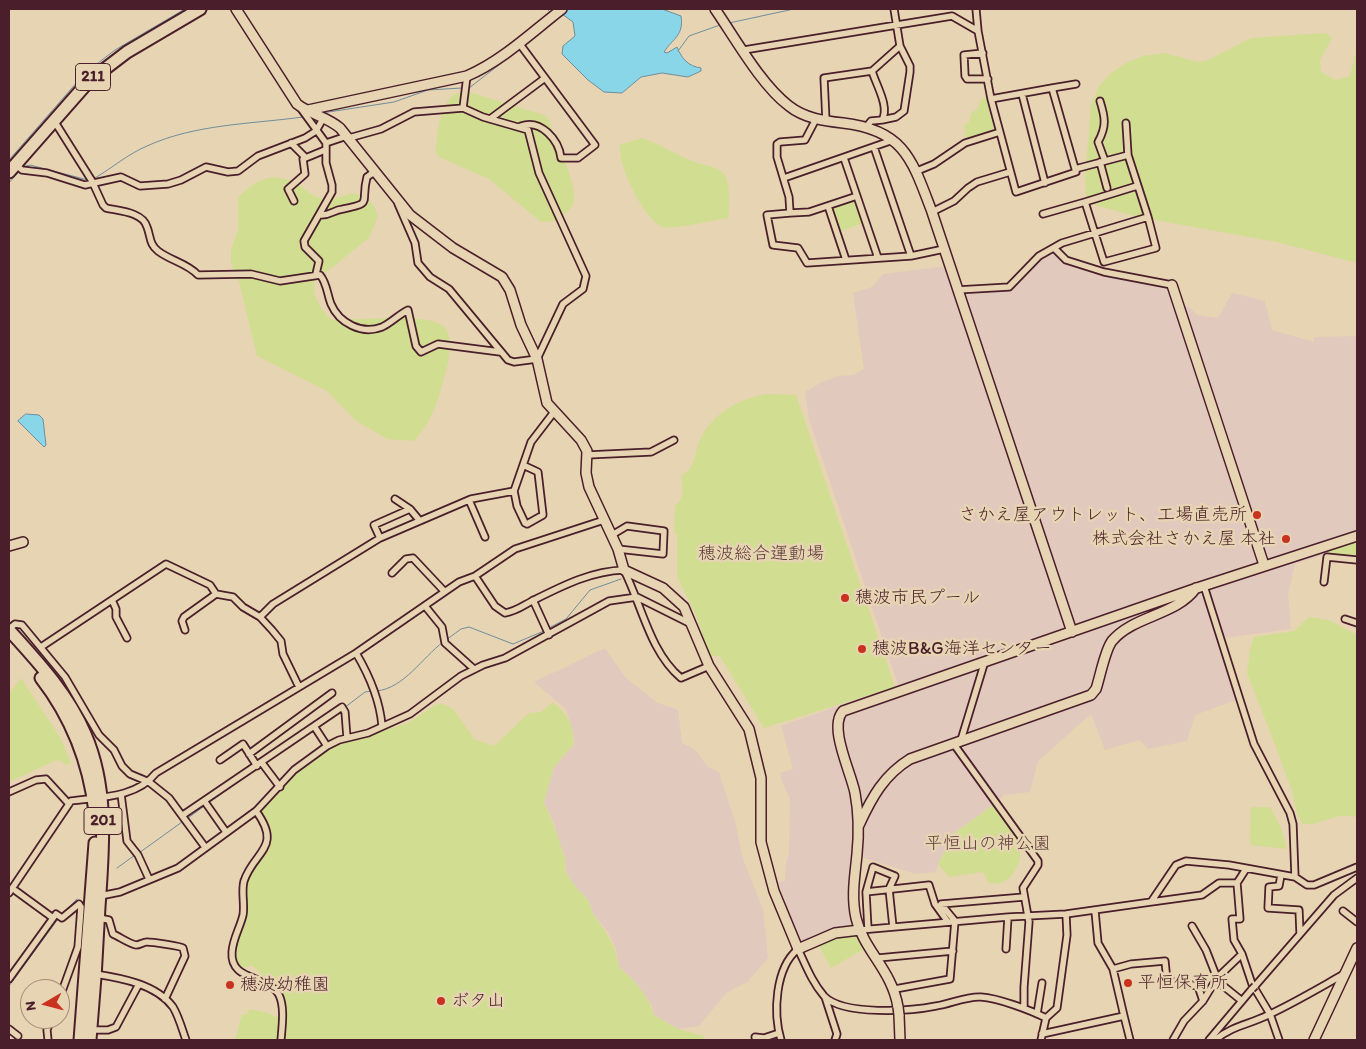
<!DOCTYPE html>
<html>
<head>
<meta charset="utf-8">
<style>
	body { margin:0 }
	#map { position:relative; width:1366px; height:1049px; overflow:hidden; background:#e7d4b2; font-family:Itim,sans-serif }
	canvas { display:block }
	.frame { position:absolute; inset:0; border:10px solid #4a1f2b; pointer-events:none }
	.north { position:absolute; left:20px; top:979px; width:50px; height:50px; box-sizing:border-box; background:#e7d4b2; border:1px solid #a88c7c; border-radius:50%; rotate:262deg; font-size:14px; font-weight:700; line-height:20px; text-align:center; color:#4a1f2b }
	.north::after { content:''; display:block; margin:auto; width:18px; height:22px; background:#c8321e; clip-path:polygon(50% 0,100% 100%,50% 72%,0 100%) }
</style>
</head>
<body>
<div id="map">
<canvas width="1366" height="1049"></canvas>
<div class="frame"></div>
<div class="north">N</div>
</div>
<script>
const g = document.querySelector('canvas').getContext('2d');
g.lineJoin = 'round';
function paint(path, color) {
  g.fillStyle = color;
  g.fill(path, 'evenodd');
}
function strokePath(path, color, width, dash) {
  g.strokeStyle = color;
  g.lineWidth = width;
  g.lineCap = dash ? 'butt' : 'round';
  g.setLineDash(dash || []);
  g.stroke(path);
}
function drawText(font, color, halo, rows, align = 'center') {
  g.font = font + ' Itim,"Klee One",sans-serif';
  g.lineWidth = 5;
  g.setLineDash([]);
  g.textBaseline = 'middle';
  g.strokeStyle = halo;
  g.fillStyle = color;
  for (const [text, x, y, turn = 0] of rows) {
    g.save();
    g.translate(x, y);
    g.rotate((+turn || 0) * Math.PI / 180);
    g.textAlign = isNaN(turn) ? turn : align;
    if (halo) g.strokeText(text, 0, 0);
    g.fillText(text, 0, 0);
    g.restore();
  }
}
paint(new Path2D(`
	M1054,251L1063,260L1170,286L1176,305L1189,307L1197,315L1218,318L1232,293L1265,301L1272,330L1314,342V337L1357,336V559L1323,555L1295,564L1288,594L1291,629L1217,639L1236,700L1195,715L1187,741L1148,749L1140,740L1105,750L1091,714L1038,761L1030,792L1004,795L993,805L953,834L935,872L916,874L851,854L847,897L851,926L826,930L805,944L799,943L778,882L785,881L786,864L789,853L790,799L782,782L780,773L793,769L781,726L898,685L809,419L805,392L822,382L838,376L854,375L864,369L853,293L872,287L883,274L946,266L955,296L1010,290L1041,258Z
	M605,648L625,677L656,702L678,710L682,743L695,750L708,767L719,772L736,825L742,856L763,909L768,958L747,982L726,993L699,1026L678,1029L654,1015L651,1004L631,977L619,968L616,949L607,931L593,913L588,900L578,891L566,873L565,857L558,841L554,823L544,802L554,767L574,744L573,733L566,709L534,682Z`), '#e2c9bd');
paint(new Path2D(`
	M1326,33L1332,38L1320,60L1321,72L1335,80L1350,76L1357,47V263L1277,242L1138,217L1091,204L1086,195L1085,179L1091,106L1099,86L1111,73L1128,62L1143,56L1165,53L1198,62L1208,60L1251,38Z
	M469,92L544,115L549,120C554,140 578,184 574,201C573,209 562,216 556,221L541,222L489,179L441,158L436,153C436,137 440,100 457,93C460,92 465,92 469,92Z
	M986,97L995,132L966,140L964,125L969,122L972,112L977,110L981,99Z
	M642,138C660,144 675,154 692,161C701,165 714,165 722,172C731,181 730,206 728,218C715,220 673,230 663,227C644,220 617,164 620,145Z
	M274,177L294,181L314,196L328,201L352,193L365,196L374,206L378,216L369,238L314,282C313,298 320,307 330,319C354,322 429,311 444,327C454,337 449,359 446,371C439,397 433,421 414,441L387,439L355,420L327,391L257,356L239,282L231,263V250L238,229V198C249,186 258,179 274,177Z
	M856,198L864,223L838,232L830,207Z
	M767,394L796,395L895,687L764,728L720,656H709L696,615L677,577V535L674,532L675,506L680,501L683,491L681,476C697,466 693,456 700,440C711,414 740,398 767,394Z
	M1357,540V559L1329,555L1328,550Z
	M1309,617L1329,620L1357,635V818C1339,810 1319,827 1303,824L1297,814L1292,791L1276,747L1247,673L1250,649L1254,637L1294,631Z
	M21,678L60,737L71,763L66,765L59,760L54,761L9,782V694Z
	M553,702C570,718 572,721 574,744L554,767L544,802C552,820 559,838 564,856C566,863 564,870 568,875C573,885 580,891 587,899C590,903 591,909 593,913C607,936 615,940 619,968C635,979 648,996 654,1015L678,1029L703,1036L705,1040H285V1007L283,996L253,966L239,968C229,950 242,934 246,917C250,902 244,889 250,875C262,849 286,843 260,812L296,771L330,746L408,723L435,705L444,704L454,710L474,739L494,746L529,713L541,712Z
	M993,805C1009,827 1035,851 1010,877C1004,883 997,885 989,883L983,872L949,877L938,864L953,834Z
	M1251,807H1270L1281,828L1287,849L1250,845Z
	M855,935L864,949L831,968L818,944L833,938Z
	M250,1009L268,1013L280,1019L279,1040H235L242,1014L246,1015Z`), '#d1de91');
const water = new Path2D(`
	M568,9H662L681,16C684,36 673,38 664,52L667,53L677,47C682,59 688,66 701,68V71L688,77L662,73L641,77L622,93L604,92L588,80L562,54L563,46L575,36L573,22L562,14Z
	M26,414L39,415L43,419L46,445L44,447L18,421Z`);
paint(water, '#88d6e7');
strokePath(water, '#6f8d9c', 1);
strokePath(new Path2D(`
	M547,9L550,12
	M556,20L563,15
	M729,23L794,9
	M524,45L556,21
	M678,51L689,36L720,25
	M469,88L521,48
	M322,113L394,102L428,90L462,88
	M9,160L85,73L115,50L185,9
	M22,167L30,165L88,180
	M95,178C112,168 128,154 147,146C195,124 252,124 303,117
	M9,183L20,170
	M549,628L566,619L590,590L621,579
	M446,640L461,629L469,627L513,644L544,631
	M377,691C404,688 422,658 443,642
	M344,708L365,692L373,691
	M210,802L257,768
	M188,818L203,807
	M139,853L182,822
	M117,868L135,855
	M62,914L77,899
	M9,986L58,919`), '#6f8d9c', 1);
const street = new Path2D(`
	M976,9L978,31
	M519,43L595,145L578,158H561C559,140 541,119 521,126
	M744,50L952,16L978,31L991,99L1016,192L1076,172L1052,88L991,99
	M983,53L964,55L965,76L967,79H988
	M872,71L900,46
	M1052,88L1076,84
	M1022,94L1045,183
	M1100,101C1105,117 1107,126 1098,142L1105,161
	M299,106L326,143V163L332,185V192L304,241L305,247L319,261L316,274
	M463,108L467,76
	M53,119L92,181L103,205L106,208C119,211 143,212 147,227C151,237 149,244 158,251C171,261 187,263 198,275L251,274L280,281L320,275C327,283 327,294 331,304C339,323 362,335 382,327C391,323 398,315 408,310L416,346L421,352L438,344L500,352
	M490,119L545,78
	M816,119L805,140L780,142L777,144V157L789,197L790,213L767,215L773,245L798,248L807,263L911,256L944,249
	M882,120L896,117L904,111L910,72V66L900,46L894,9
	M826,121L824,78L872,71C876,85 890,107 882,120L871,121L867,126
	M1126,123L1128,155
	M349,138L381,129L414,112L463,108L483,117L528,130L539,173L586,276L583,289L563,304L537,359L514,362L508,360L449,289L430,277L418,263L415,243L398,204
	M291,143L305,157
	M326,143L347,136
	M874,147L911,256
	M844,158L878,258
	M1100,162L1107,188
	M16,165L22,170L47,173L85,185L121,177L140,186L168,184L181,180L206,167L228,172L238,171L258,156L305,138L316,131L324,117
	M917,171L934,164L965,143L1000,132
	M784,178L893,140
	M1137,186L1085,202L1104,262L1156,248L1148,217
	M294,201L288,189L305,174L303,159L325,150
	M828,206L846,260
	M932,212L954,201L968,188L977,182L1010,172
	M790,213L809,212L857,196
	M1043,214L1085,202
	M320,215C330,216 333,210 343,209C374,203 360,203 367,177L374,172
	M1054,248L1066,260L1104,272L1172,285
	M957,290L1009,287L1039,256L1062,243L1148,217L1128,155L1075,169
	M587,455L651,452L674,440
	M514,491L517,506L525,523L527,524L543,515L538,472L523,465
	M395,499L410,509L420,521
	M469,500L485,537
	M612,535L627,526L664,531L663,554L618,549
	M380,538L374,525L410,509
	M392,573L406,559L413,558L444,591
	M475,576L495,606L505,613C518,611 525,604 536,599C564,585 592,571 624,570C642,606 650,652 681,678L709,666
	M1324,582L1327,557L1357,560
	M1204,586L1254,744L1290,813L1293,824L1295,877
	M112,600L116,609V617L127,638
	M533,600L549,635
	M425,606L442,627L445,643L474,669
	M260,617L273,604L380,538L471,499L514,491L531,442L554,412
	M1345,619L1357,623
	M9,629L15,624L22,625L65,677L99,735L114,750L122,766L130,774L149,782L169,798L205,847
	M185,630L182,621L184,617L216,594
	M41,647L166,564L210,585L216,594L233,597L243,607L260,617L272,630L281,641L283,654L299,687
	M356,653C369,675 380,701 382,726
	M314,726L327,746
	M961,740L985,661
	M953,743L1038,861V865L1023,888L1029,922L1024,987V1008
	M249,754L332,693
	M220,760L243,744L257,766
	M262,763L280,787
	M9,792L36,780L46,779L69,804
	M121,794L127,841L138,855L149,879
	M205,802L226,832
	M256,811C283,848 254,851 244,881C241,892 245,904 243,915C240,928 233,938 232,952C230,982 267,974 279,995C285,1007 282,1027 281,1040
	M183,815L342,707L345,712L347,738
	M1281,875L1279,886L1269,887L1268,908L1299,910L1300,934
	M1237,883L1246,869
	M16,891L53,918
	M866,892L929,885L935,904L948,922
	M9,893L71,801C101,797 136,798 156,773L356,653L459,582L475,576L515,549L604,520
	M100,896L120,892L178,868L256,811L294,770L327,746L339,740L368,733L410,714L461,676L483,665L505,658L609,601L637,597L691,624
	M1151,902L1202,895L1219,883H1237L1240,919H1232L1234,940L1242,954
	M1343,911L1357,922
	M99,918L109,920L113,934C120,937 128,943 136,945C140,945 143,942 147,942C152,942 180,946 183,948L185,956L165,999
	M1192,926L1206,950L1217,978
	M868,929L866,892L873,867L895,876L889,889L893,927
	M860,930L1008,917L1066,914L1151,902L1176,865L1186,861L1229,865L1295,877L1307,885H1314L1357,867
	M1006,949L1008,917
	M878,958L953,951
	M1113,969L1131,964L1165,961L1167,981L1198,986L1203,1001
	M95,974C121,978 156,984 173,1007C179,1017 182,1029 186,1040
	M9,979L56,914L62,918L79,904L81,907L78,947L60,997
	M1216,980L1242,1001
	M1255,986L1334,895L1357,878
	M895,989L950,979L955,921L941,904L1024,897
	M825,997L837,1034L835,1040
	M1037,1014L1042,983
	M1124,1016L1130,1040
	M1046,1018L1057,1008L1067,935L1066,914
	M9,1029L18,1036
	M91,1030H108L116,1027L139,984
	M1042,1034L1124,1016L1113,969L1098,943L1095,911
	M755,1037L764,1038L779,1033
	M48,1040L47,1030L51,1019
	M781,1040C773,1013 775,968 798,949C806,966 812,982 824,996C843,1016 911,1011 936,1006C951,1004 966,996 981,997C998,998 1030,1010 1046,1018L1041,1040
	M1173,1040L1184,1021L1203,1001L1217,978L1242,954L1252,984L1270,1014L1279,1040
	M1209,1040L1252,989
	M1215,1040C1234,1025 1248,1025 1268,1015C1294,1003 1319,988 1344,974`);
const secondary = new Path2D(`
	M236,9L297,104C310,114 327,117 340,128L410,215L453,248L502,277L510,290L521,325L537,359L547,403L581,440L587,451L586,473L589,487L618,549L624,570L663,588L684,607L709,666L749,729L761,778V842L774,891L798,949L835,933L860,930
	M715,9C735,38 761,85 789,106C804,118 824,121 843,123C904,130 912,159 932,212L1072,632
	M308,110L467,76C502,61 532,32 562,9
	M1172,285L1264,565
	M9,546L23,542
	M859,825C872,797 884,775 910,759L1091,695L1096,689C1100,677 1105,650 1112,641C1134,615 1176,616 1196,588
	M898,1007C892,970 864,951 856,918C851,896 855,876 857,854C859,834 859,814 855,793C851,772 828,727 843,711L1197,588L1357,536
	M899,1015L900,1040
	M1314,1040L1357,948`);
const highway = new Path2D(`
	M9,172L89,81L127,52L200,9
	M9,630C38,662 68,694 85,734C109,789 103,849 99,907C97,952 94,996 90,1040
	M41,678C72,718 89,761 95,812
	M80,1040L95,843`);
strokePath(street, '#4a1f2b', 9);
strokePath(secondary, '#4a1f2b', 12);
strokePath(highway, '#4a1f2b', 15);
strokePath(street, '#e7d4b2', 5.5);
strokePath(secondary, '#e7d4b2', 9);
strokePath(highway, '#e7d4b2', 11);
const streetBridge = new Path2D(`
	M1252,989L1255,986`);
const secondaryBridge = new Path2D(`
	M898,1007L899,1015`);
strokePath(streetBridge, '#4a1f2b', 9, []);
strokePath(secondaryBridge, '#4a1f2b', 12, []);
strokePath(streetBridge, '#e7d4b2', 5.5);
strokePath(secondaryBridge, '#e7d4b2', 9);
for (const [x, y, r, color] of [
	[1257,515,5,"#c8321e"],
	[1286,539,5,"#c8321e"],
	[845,598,5,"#c8321e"],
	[862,649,5,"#c8321e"],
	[1128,983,5,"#c8321e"],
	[230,985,5,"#c8321e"],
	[441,1001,5,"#c8321e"]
]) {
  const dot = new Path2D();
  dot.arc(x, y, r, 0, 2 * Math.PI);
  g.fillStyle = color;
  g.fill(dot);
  strokePath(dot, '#e7d4b2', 2);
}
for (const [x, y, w] of [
	[93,77,35],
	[103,821,38]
]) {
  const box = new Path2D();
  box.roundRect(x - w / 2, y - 13.5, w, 27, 4);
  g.fillStyle = '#e7d4b2';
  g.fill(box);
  strokePath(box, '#4a1f2b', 1);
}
drawText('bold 16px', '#4a1f2b', null, [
	["211",93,77],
	["201",103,821]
]);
drawText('18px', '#4a1f2b', '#e7d4b2', [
	["さかえ屋アウトレット、工場直売所",1247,515,"right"],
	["株式会社さかえ屋 本社",1276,539,"right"],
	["穂波市民プール",855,598],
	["穂波B&G海洋センター",872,649],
	["平恒保育所",1138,983],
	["穂波幼稚園",240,985],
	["ボタ山",451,1001]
], 'left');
drawText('18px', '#5e3c3a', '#e7d4b2', [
	["穂波総合運動場",761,554],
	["平恒山の神公園",988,844]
]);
</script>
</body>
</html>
